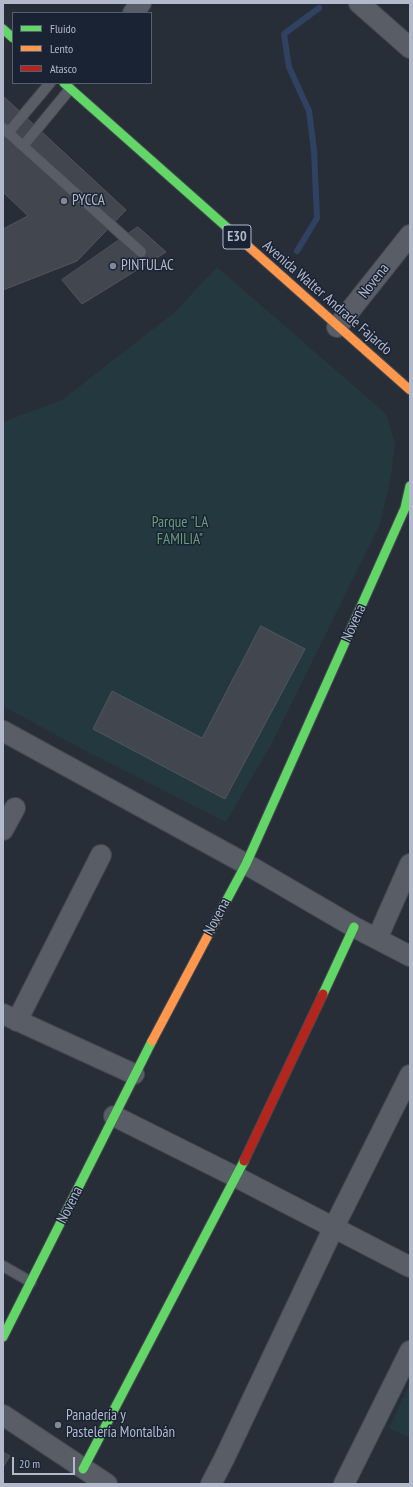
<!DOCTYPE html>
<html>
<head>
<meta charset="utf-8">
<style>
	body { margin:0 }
	#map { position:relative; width:413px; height:1487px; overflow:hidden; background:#282e38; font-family:"PT Sans Narrow",sans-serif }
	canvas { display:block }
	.frame { position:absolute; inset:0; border:4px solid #b1b9ca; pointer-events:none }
	.legend { position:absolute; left:12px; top:12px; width:140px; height:72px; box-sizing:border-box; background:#1a2334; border:1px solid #565f70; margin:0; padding:5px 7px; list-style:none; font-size:12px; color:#b1b9ca }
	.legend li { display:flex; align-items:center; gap:8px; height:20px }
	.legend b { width:20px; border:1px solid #565f70 }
	.scale { position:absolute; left:12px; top:1457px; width:63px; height:18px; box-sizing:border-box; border:2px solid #b1b9ca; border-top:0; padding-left:5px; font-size:12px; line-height:14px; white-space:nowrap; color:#b1b9ca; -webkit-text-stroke:3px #1a2334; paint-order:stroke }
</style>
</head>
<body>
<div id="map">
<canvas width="413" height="1487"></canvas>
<div class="frame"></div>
<ul class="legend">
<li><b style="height:5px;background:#63d668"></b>Fluido</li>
<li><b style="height:5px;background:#ff974d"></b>Lento</li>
<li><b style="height:5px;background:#b3261e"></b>Atasco</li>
</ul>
<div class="scale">20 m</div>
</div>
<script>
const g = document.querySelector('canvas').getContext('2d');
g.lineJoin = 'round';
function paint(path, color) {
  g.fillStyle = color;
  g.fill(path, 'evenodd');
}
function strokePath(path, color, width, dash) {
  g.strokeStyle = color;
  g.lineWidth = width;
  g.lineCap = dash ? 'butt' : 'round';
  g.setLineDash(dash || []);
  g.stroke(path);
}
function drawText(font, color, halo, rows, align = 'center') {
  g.font = font + ' "PT Sans Narrow",sans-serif';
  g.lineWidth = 3;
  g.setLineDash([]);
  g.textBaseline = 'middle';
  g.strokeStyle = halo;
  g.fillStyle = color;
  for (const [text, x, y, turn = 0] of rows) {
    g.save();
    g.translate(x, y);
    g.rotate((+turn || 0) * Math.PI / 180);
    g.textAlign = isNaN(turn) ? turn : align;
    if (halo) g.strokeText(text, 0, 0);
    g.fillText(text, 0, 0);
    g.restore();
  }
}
paint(new Path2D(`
	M217,267L386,414L395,443L391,476L380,524L271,745L226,822L86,751L3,706V422L62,400L175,312Z
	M410,1383V1438L389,1428Z`), '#24393f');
strokePath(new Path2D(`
	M297,251L317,218L314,150L309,111L289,67L284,34L319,8`), '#304262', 6);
const building = new Path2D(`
	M3,96L126,210L77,261L3,290V229L28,216L3,192Z
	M138,227L166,252L82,304L62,280Z
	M261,626L305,649L225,799L93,729L112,691L202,738Z
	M3,1452L10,1456L3,1467Z`);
paint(building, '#41464f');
strokePath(building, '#505660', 1);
const lane = new Path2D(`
	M3,128L141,252
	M8,133L50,83
	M23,146L70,89
	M3,1266L31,1282`);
const street = new Path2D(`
	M359,3L410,48
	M133,13L141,3
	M337,327L410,235
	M3,731L246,864L354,927L410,956
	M3,830L15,808
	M377,939L410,864
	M3,1014L134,1074
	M17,1021L101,855
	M114,1116L236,1177L410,1267
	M3,1415L107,1484
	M211,1484L224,1459L333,1229L410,1075
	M344,1484L410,1351`);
const fast = new Path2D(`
	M3,29L13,38
	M64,83L249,247
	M223,907L246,864L405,508L410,486
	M323,994L354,927
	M3,1337L152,1041
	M83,1469L244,1161`);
const slow = new Path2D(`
	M249,247L410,390
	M152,1041L223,907`);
const jam = new Path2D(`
	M244,1161L323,994`);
strokePath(lane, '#444951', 12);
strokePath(street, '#444951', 22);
strokePath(fast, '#444951', 11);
strokePath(slow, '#444951', 11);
strokePath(jam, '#444951', 11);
strokePath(lane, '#585d66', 10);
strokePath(street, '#585d66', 20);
strokePath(fast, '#63d668', 9);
strokePath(slow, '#ff974d', 9);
strokePath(jam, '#b3261e', 9);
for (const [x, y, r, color] of [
	[64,201,4,"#818897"],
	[113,266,4,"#818897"],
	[58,1425,4,"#818897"]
]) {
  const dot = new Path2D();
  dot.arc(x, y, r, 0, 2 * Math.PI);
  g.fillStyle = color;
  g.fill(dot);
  strokePath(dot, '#1a2334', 1.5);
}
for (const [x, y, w] of [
	[237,237,28]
]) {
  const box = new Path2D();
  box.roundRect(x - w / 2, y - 12, w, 24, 3);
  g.fillStyle = '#1a2334';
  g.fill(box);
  strokePath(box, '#b1b9ca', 1);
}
drawText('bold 14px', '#b1b9ca', null, [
	["E30",237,237]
]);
drawText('15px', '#b1b9ca', '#1a2334', [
	["PYCCA",72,201],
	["PINTULAC",121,266],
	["Panadería y",66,1416],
	["Pastelería Montalbán",66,1433]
], 'left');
drawText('15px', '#b1b9ca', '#1a2334', [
	["Novena",374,281,-52],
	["Avenida Walter Andrade Fajardo",327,298,41],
	["Novena",354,623,-66],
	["Novena",217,917,-62],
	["Novena",70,1205,-63]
]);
drawText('15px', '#659e76', '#1a2334', [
	["Parque \"LA",180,523],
	["FAMILIA\"",180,540]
]);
</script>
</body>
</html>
